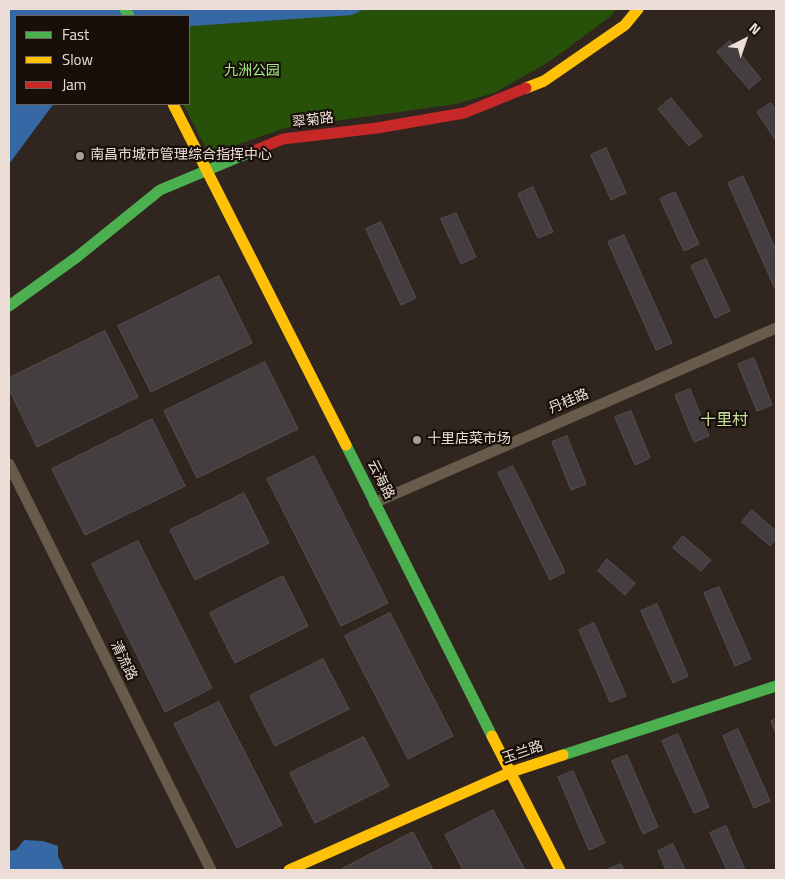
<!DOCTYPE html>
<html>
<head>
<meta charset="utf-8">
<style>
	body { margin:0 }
	#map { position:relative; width:785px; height:879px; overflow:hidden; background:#31261f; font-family:"Titillium Web",sans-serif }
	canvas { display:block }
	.frame { position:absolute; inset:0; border:10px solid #ecded6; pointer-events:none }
	.legend { position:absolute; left:15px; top:15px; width:175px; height:90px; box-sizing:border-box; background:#180f0a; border:1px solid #6d625c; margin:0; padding:6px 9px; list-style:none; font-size:15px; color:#ecded6 }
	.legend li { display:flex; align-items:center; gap:10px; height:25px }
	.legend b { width:25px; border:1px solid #6d625c }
	.north { position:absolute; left:720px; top:15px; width:50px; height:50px; -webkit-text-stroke:4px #180f0a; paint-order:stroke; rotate:41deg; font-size:14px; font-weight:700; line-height:20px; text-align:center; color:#ecded6 }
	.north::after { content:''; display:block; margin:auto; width:18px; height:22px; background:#ecded6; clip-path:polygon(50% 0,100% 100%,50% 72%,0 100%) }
</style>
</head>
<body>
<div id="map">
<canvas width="785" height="879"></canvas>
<div class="frame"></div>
<ul class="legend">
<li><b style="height:6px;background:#4caf50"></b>Fast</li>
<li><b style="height:6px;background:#ffc107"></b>Slow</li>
<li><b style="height:6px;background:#c62828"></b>Jam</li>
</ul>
<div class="north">N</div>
</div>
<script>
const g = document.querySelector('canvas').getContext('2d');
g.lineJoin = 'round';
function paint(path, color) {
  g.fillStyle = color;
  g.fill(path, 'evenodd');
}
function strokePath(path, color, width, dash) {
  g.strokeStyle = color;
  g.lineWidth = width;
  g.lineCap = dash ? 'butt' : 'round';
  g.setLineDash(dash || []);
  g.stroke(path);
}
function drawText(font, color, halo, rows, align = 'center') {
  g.font = font + ' "Titillium Web","Noto Sans SC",sans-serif';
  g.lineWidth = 4.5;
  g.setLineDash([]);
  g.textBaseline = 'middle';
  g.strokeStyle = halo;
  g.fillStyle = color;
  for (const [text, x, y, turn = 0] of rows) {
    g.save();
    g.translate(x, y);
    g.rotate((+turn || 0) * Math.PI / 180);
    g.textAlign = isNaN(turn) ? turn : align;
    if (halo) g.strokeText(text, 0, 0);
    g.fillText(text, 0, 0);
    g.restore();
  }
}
paint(new Path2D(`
	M134,9H616L610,17L561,53L542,66L494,93L456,104L285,128L214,153L206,148L183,104H189V16Z`), '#275008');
paint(new Path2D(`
	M9,9H364L352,15L191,26L189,28V16H16V104H55L52,106L9,164Z
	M24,840L43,841L58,846V856L64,870H9V851L16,850Z`), '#3668a6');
const building = new Path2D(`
	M730,41L761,79L749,89L717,52Z
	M671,98L702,136L689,146L658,109Z
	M771,103L776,110V141L757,112Z
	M606,148L626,193L611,200L591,155Z
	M743,176L776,250V291L728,183Z
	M533,187L553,232L538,238L518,194Z
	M675,192L699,244L684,251L660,199Z
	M456,213L476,257L461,264L441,219Z
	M381,222L416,298L401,305L366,229Z
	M624,235L672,343L656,350L608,242Z
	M706,259L730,311L715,318L691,266Z
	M219,276L252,343L151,392L118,326Z
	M105,331L138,397L37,447L9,389V378Z
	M754,358L772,405L757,411L738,364Z
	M265,362L298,429L197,478L164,411Z
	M690,389L709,436L694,442L675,395Z
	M631,411L650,458L635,465L615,417Z
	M152,419L185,486L85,535L52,469Z
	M567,436L586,484L571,490L552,442Z
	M314,456L388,603L341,626L267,479Z
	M513,466L565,572L550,580L498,473Z
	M244,493L269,543L195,580L170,530Z
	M752,510L776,531V539L770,546L742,522Z
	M683,536L711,560L701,571L673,548Z
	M138,541L212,688L165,712L92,564Z
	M607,559L635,583L625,595L598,571Z
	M283,576L308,626L235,663L210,613Z
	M719,587L751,659L735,666L704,593Z
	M657,604L688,676L673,683L641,611Z
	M390,613L453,736L408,759L345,636Z
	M594,623L626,696L610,702L579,630Z
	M323,659L349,709L275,746L250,696Z
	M219,702L282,825L237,848L174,724Z
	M776,719V734L771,721Z
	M738,729L770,801L754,808L723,736Z
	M678,734L709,807L694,813L662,741Z
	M364,737L389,786L315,823L290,773Z
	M627,755L658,827L643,834L612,761Z
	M573,771L605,843L589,850L558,777Z
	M493,810L525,870H463L445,835Z
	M726,826L745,870H727L710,833Z
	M413,832L433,870H340Z
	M673,844L685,870H666L658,851Z
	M621,864L624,870H606Z`);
paint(building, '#453e40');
strokePath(building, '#554f51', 1);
strokePath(new Path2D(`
	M9,464L211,870
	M374,503L776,328`), '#675c4b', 11);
strokePath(new Path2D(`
	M125,9L129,16
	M9,306L77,257L160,190L251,152
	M346,445L492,736
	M563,755L776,686`), '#4caf50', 11);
strokePath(new Path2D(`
	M526,88L544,81L625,25L638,9
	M173,104L346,445
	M492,736L560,870
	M289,870L511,772L563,755`), '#ffc107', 11);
strokePath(new Path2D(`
	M251,152L283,139L377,128L464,113L526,88`), '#c62828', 11);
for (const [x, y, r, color] of [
	[80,156,5,"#ab9e96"],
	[417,440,5,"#ab9e96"]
]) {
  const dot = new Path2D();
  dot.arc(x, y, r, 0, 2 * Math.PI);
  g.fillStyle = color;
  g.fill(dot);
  strokePath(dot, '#180f0a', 2);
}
drawText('14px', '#a3ec85', '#180f0a', [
	["九洲公园",252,72]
]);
drawText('14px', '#ecded6', '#180f0a', [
	["翠菊路",313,121,-7],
	["丹桂路",569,402,-23],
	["云海路",380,480,63],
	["清流路",123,661,64],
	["玉兰路",523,753,-19]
]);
drawText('14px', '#ecded6', '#180f0a', [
	["南昌市城市管理综合指挥中心",90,156],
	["十里店菜市场",427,440]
], 'left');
drawText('16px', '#c3e098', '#180f0a', [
	["十里村",724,421]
]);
</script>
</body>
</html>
